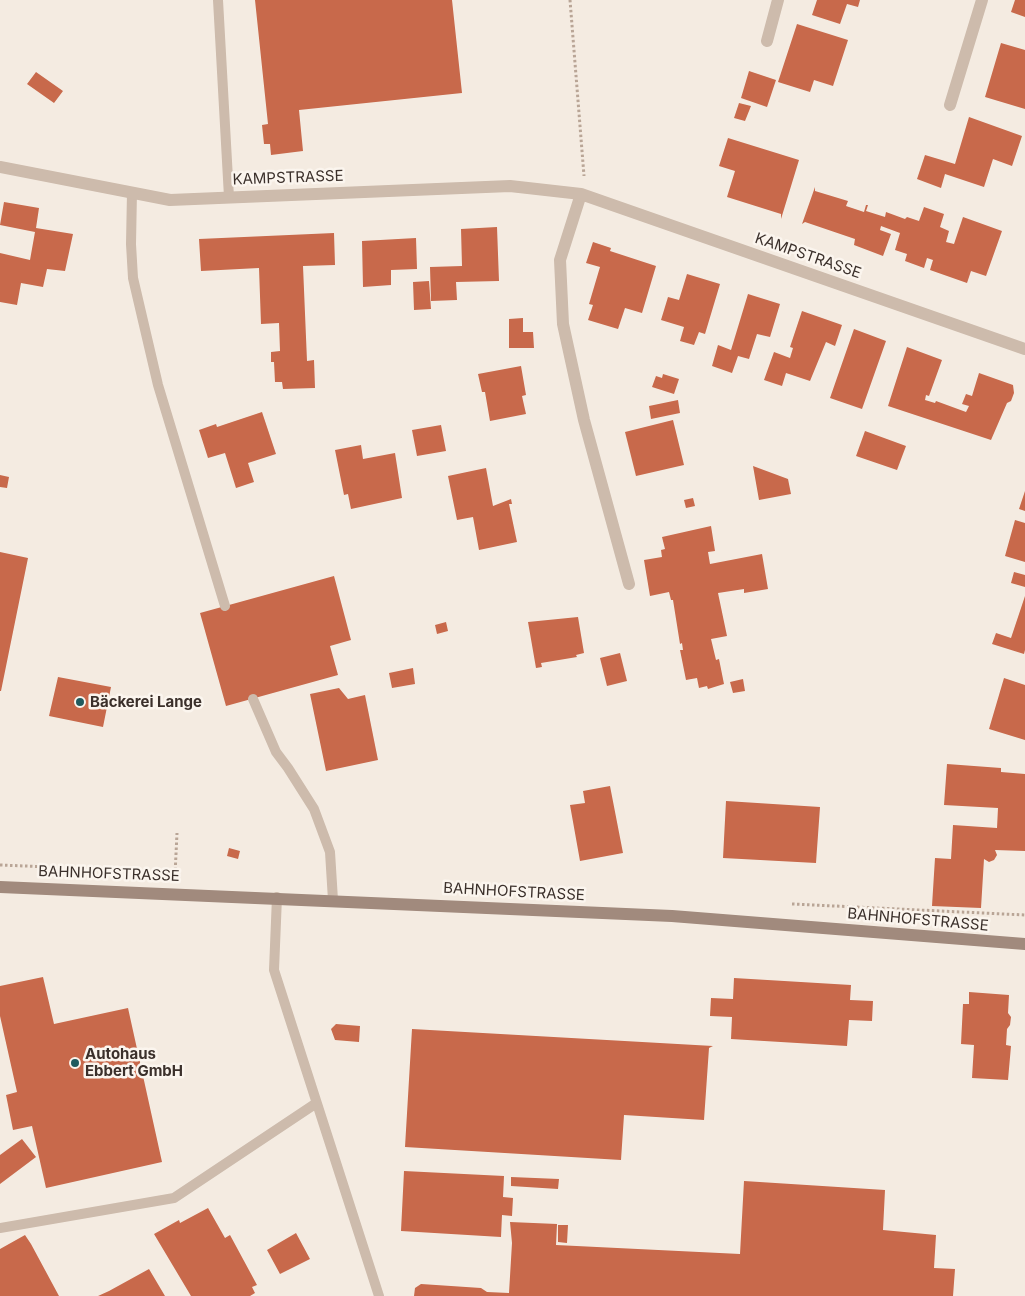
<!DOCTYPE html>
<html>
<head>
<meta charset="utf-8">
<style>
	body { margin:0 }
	canvas { display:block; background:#f4ebe1 }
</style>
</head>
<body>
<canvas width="1025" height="1296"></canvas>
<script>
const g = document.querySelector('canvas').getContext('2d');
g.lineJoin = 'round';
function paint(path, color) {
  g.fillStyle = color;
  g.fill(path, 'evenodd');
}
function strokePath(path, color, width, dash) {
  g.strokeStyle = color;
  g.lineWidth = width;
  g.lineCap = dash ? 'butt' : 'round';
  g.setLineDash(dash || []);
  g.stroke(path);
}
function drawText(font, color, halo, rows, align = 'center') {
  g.font = font + ' Inter,sans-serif';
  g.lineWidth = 5;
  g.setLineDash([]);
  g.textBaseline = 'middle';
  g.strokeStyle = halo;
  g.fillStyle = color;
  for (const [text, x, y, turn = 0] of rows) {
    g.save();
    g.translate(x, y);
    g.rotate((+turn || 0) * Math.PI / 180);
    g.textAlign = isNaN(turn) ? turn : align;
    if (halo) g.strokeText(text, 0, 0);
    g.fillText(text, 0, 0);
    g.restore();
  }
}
paint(new Path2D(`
	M255,0H452L462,93L299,110L303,151L271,155L270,144H264L262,125L268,124Z
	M817,0H860L858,7L847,4L840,24L812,15Z
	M1015,0H1025V17L1011,12Z
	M797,24L848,40L833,86L814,80L810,92L778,82Z
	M1001,43L1025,50V109L985,97Z
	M749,71L776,80L767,107L741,98Z
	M36,72L63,91L54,103L27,84Z
	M739,103L751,106L745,121L734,118Z
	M969,117L1022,136L1012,166L993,159L984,187L945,174L941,188L917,179L925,155L955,164Z
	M728,138L799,160L781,219V214L727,197L735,171L719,166Z
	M815,187V191L848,201L846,206L864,212L866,205H868L866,211L885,217L886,212L905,219L907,217L919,221L924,207L944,214L940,227L949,231L946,242L954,244L963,217L1002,231L986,276L971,271L967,283L930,270L933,260L927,258L924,268L905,261L907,254L895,250L900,233L881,226L880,230L891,234L883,256L854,245L855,239L805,222L802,224Z
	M4,202L39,208L36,228L73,234L65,271L47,269L43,287L21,283L17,305L0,302V253L30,260L35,232L0,225Z
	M497,227L499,281L456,282L457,300L431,301L430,267L462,266L461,229Z
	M334,233L335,265L303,266L307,361L314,360L315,388L283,389L282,382H275L274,362H271V352L280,351L279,323L261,324L259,268L201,271L199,239Z
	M416,238L417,269L391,270V285L363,287L362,241Z
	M593,242L611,248L610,251L656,266L642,313L625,308L618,329L588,320L593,305L589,304L600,267L586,263Z
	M687,274L720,284L705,334L699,332L694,345L680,341L684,327L661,320L668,297L679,300Z
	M429,281L431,309L414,310L413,282Z
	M748,294L780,304L770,337L757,334L749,359L738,356L732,373L712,366L718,345L731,350Z
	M802,311L842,325L835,346L826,342L810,381L786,373L782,386L764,380L774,352L790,358L793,348L790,347Z
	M523,318V332H533L534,348H509V319Z
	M854,329L886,341L862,409L830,398Z
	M907,347L942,360L929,396L926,395L925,400L935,403L936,401L966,412L969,406L962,404L966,394L972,396L979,373L1013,385L1014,393L1011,401L1007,403L991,440L888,406Z
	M521,366L526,395L522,396L526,414L490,421L485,392H482L478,374Z
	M663,374L679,379L674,394L652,387L656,376L662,378Z
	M678,400L680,413L651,419L649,406Z
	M262,412L276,454L248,463L254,482L236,488L225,453L208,458L199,430L216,424L217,427Z
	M673,420L684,465L636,476L625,432Z
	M441,425L446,451L417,456L412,430Z
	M865,431L906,446L897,470L856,456Z
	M361,445L363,459L395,453L402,498L351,509L348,494L344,495L335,450Z
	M753,466L788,479L791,494L759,500Z
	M486,468L493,506L511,499L512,504H509L517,542L479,550L473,517L457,520L448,476Z
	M0,475L9,477L7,488L0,487Z
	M1025,491V511L1019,509Z
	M693,498L695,506L686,508L684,500Z
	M1015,520L1025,523V562L1005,556Z
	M711,526L715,551L708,552L710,564L762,554L768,589L744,593V589L718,593L727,636L711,639L716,660L719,659L724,684L708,689L707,686L699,688L697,678L686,680L680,650H683L682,643L680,644L673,600H671L669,592L650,596L644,560L662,557L661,550L665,549L662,537Z
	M0,552L28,558L1,691H0Z
	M1014,572L1025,575V587L1011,583Z
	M334,576L351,640L330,646L338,675L226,706L200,613Z
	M1025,596V650L1024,654L992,644L996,633L1011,638Z
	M578,617L584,653L576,655L577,657L541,663L542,667L536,668L528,622Z
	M446,622L448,631L437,634L435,625Z
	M620,653L627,681L607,686L600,658Z
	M413,668L415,684L392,688L389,673Z
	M58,677L111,687L103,727L49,716Z
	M1004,678L1025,685V740L989,729Z
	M743,679L745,691L733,693L730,682Z
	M339,688L348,699L365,695L378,760L326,771L310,694Z
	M947,764L1001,768V772L1025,774V851L995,850L997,855L994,860L989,862L984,859L981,908L932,906L935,858L951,859L953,825L997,828L998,808L944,805Z
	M610,786L623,853L580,861L570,805L585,803L583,791Z
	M726,801L820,807L816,863L723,858Z
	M229,848L240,851L238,859L227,856Z
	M43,977L54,1024L128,1008L162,1162L46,1188L32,1126L13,1130L6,1095L17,1092L0,1016V986Z
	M734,978L851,985L850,1000L873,1001L872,1021L849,1020L847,1046L731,1039L732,1017L710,1016L711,998L733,999Z
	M969,992L1009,995L1008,1013L1011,1017L1010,1025L1007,1029L1006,1045L1011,1046L1008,1080L972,1078L974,1045L961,1044L963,1004H969Z
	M336,1024L360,1026L359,1042L335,1040L331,1029Z
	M412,1029L713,1046L709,1048L704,1120L624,1115L621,1160L405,1147Z
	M22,1139L36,1157L0,1184V1155Z
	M404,1171L504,1176L503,1197L513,1198L512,1216L502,1215L501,1237L401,1231Z
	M511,1177L559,1179L558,1189L511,1186Z
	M744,1181L885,1190L883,1230L936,1235L934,1268L955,1269L953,1296H414L415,1288L421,1284L481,1288L487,1292L509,1293L512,1243L510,1222L557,1224L556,1245L740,1254Z
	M208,1208L225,1238L230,1235L257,1285L252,1287L255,1293L250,1296H191L154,1234L179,1220L180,1223Z
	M558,1225H568L567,1243L558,1242Z
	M296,1233L310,1259L280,1274L267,1250Z
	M25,1235L31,1244L59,1296H0V1249Z
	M149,1269L165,1296H98L109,1291Z`), '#c8694b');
strokePath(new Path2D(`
	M570,0L584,176
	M0,865L49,867
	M175,875L177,833
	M792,904L1025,915`), '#b9a596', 3, [2.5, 2.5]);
strokePath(new Path2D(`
	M218,0L229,197
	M132,192L131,244L133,278L158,385L225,606
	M253,699L276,752L288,768L314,809L330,852L333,900
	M277,897L274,970L379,1296
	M0,1228L174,1198L315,1104`), '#cdbbac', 10);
strokePath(new Path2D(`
	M767,41L778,0
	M950,105L982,0
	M0,167L170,200L510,186L581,194L1025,349
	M581,194L560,260L563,324L584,420L629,584`), '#cdbbac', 12);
strokePath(new Path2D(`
	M0,887L672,916L1025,944`), '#a18a7d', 12);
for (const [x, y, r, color] of [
	[80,702,5,"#1f5a5e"],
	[75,1063,5,"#1f5a5e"]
]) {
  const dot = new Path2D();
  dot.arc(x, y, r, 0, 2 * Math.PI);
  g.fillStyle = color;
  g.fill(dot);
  strokePath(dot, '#fbf5ee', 2);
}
drawText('15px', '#3b302b', '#fbf5ee', [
	["KAMPSTRASSE",288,178,-2],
	["KAMPSTRASSE",808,256,19],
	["BAHNHOFSTRASSE",109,874,2],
	["BAHNHOFSTRASSE",514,892,3],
	["BAHNHOFSTRASSE",918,920,5]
]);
drawText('bold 15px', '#3b302b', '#fbf5ee', [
	["Bäckerei Lange",90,702],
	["Autohaus",85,1054],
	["Ebbert GmbH",85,1071]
], 'left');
</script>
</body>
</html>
